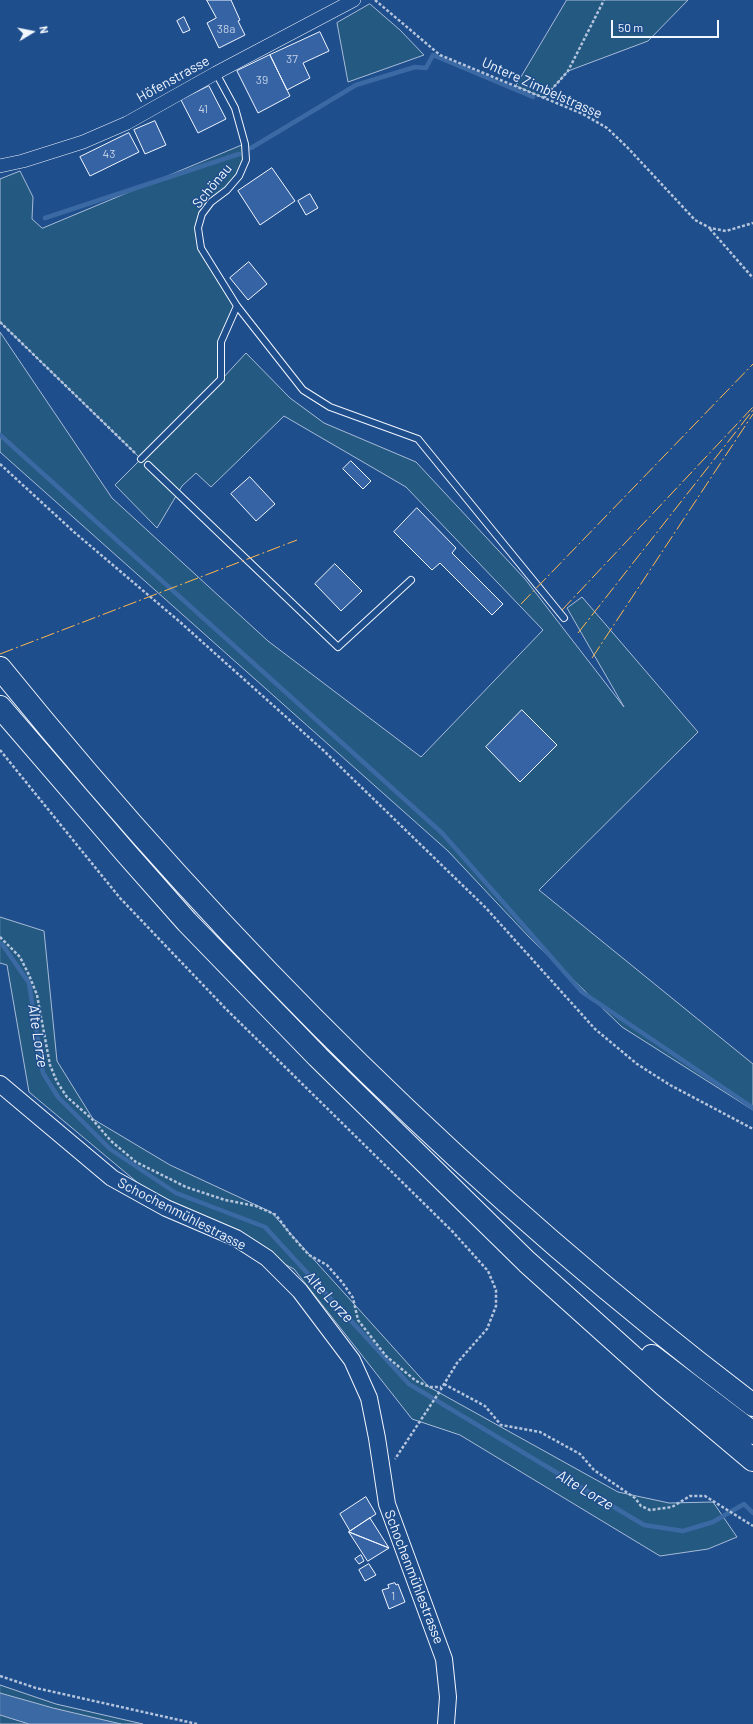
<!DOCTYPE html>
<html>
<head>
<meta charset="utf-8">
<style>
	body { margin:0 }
	#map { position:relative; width:753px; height:1724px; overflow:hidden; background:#1f4e8c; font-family:Barlow,sans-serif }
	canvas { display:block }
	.north { position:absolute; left:12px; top:12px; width:40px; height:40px; -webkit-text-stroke:3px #1f4e8c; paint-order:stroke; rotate:80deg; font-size:11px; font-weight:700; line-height:16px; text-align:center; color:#f2f6ff }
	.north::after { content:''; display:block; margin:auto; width:14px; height:18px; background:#f2f6ff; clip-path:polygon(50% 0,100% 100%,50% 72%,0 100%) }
	.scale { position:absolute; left:611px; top:20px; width:108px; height:18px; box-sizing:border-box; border:2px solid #f2f6ff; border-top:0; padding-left:5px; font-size:12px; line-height:14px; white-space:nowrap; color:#f2f6ff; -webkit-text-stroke:3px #1f4e8c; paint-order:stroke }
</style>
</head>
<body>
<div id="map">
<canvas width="753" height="1724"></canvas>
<div class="north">N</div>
<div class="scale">50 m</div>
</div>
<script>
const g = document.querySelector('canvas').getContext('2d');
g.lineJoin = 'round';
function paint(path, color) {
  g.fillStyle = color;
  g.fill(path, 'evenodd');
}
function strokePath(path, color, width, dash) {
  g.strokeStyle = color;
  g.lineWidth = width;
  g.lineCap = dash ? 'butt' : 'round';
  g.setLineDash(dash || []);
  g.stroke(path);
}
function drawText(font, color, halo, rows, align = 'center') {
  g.font = font + ' Barlow,sans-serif';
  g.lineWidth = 3;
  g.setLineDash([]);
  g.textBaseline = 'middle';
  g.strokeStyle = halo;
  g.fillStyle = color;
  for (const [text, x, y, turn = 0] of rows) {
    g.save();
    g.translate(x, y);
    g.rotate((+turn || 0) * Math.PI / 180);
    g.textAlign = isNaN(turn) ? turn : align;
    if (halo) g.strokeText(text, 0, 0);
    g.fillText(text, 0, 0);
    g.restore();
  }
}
const green = new Path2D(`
	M567,0H688L648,41L568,71L544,98L516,86Z
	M370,4L400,30L424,55L348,82L337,23Z
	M245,144L246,160L239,176L211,202L198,228L201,248L237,306L221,342L222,379L246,353L290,398L324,423L416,462L525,579L624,707L567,608L582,597L698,732L539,890L753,1064V1110L622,1027L529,937L448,851L0,452V332L112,498L268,641L421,757L543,630L406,487L284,416L211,487L196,473L182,486L157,528L115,485L141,459L0,322V179L20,171L33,197L32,219L42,228Z
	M0,917L44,931L57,1061L93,1119L170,1165L271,1212L429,1387L618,1492L669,1503L713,1502L737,1537L708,1549L660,1556L460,1435L412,1419L294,1269L162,1203L29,1092L7,965L0,963Z
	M0,1685L56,1704L143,1724H0Z`);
paint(green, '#245a82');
strokePath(green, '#a8bbd7', 1);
const water = new Path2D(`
	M0,1693L53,1708L121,1724H29L0,1715Z`);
paint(water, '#3b69a3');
strokePath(water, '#a8bbd7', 1);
strokePath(new Path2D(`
	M251,148L356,85L415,67L426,68L433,55L533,97
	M45,218L239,154
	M0,435L442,833L582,992L753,1108
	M0,944H2L29,983L43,1073L58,1097L110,1149L176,1193L265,1227L409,1384L644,1525L683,1531L713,1522L744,1504L753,1513`), '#3b69a3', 4.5);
const building = new Path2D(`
	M207,0H231L240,20L238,21L245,35L219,48L207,23L216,18Z
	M184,17L190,30L183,33L177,21Z
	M320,32L329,51L303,63L310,78L287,90L270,55Z
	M270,55L290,96L258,113L237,71Z
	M209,86L226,119L198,133L181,100Z
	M155,121L166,145L145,154L134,130Z
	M129,133L139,152L90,176L80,157Z
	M272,168L295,201L260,225L238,191Z
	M310,194L318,208L306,215L298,201Z
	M249,262L267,284L248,300L230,278Z
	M351,461L371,481L363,489L343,469Z
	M250,477L275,504L256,521L231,494Z
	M417,508L456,548L452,553L503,604L492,615L440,563L432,570L394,532Z
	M335,564L362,591L341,611L315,584Z
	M522,710L557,745L520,782L486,747Z
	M366,1497L376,1514L350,1531L340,1514Z
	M370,1518L389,1548L349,1532Z
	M349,1532L389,1548L368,1561Z
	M361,1555L364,1561L359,1564L355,1559Z
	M369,1564L376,1575L365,1581L359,1570Z
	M395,1583L396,1585L398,1584L405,1602L389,1609L382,1590L389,1588L388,1585Z`);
paint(building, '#3563a3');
strokePath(building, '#f2f6ff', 1);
const service = new Path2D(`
	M216,73L235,108L245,144L246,160L239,176L227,190L211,202L202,214L198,228L201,248L237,306L303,390L330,407L418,439L564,618
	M141,459L221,379V342L237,306
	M148,465L338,647L411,580`);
const minor = new Path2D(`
	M0,166L23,161L83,142L127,123L216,73L354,0`);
const tertiary = new Path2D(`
	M0,1084L112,1178L166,1208L236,1238L267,1258L300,1291L352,1360L369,1398L377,1438L387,1504L444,1659L448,1697L446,1724`);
const motorway = new Path2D(`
	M0,668C222,942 472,1192 753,1405
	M0,707L126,853L187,922L318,1057L527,1262L664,1385L753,1460
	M652,1356L753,1433`);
strokePath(service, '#f2f6ff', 8);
strokePath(minor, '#f2f6ff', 14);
strokePath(tertiary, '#f2f6ff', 18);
strokePath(motorway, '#f2f6ff', 24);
strokePath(new Path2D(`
	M375,0L440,55L583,114L607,128L627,147L695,220L710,228L726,231L753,223
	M544,98L568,71L604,0
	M710,229L753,278
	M0,322L135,453
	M0,464L74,532L180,622L323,750L486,908L595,1029L637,1064L670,1085L753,1129
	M0,750L120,898L226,1009L453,1232L488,1271L496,1290V1306L487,1329L457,1363L438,1394L395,1459
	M0,937L20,957L29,975L37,995L50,1065L57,1082L67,1097L92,1119L111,1141L136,1162L186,1187L225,1200L256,1206L276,1215L291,1235L309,1255L327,1265L342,1282L353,1298L358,1320L386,1356L416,1381L430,1387H441
	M444,1384L485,1406L501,1425L540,1432L580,1454L594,1470L635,1498L641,1506L650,1510L672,1507L690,1496H705L753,1526
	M0,1676L36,1688L197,1724`), '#b3c4dc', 2.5, [3, 2]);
strokePath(service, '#1f4e8c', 6);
strokePath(minor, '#1f4e8c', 13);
strokePath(tertiary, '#1f4e8c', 16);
strokePath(motorway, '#1f4e8c', 22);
strokePath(new Path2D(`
	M521,604L753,364
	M562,610L753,407
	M578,633L753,410
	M0,654L297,540
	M592,658L753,414`), '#ffb74d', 1, [14, 3, 2, 3]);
drawText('12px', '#c3d1e8', null, [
	["38a",226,29],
	["37",292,59],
	["39",262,80],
	["41",203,109],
	["43",109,154],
	["1",393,1596]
]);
drawText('14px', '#f2f6ff', '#1f4e8c', [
	["Höfenstrasse",173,79,-29],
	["Untere Zimbelstrasse",542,88,24],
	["Schönau",212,186,-50],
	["Schochenmühlestrasse",182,1214,27],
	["Schochenmühlestrasse",414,1577,69]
]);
drawText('italic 15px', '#f2f6ff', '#1f4e8c', [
	["Alte Lorze",38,1036,81],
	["Alte Lorze",329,1297,47],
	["Alte Lorze",585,1490,31]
]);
</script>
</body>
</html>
